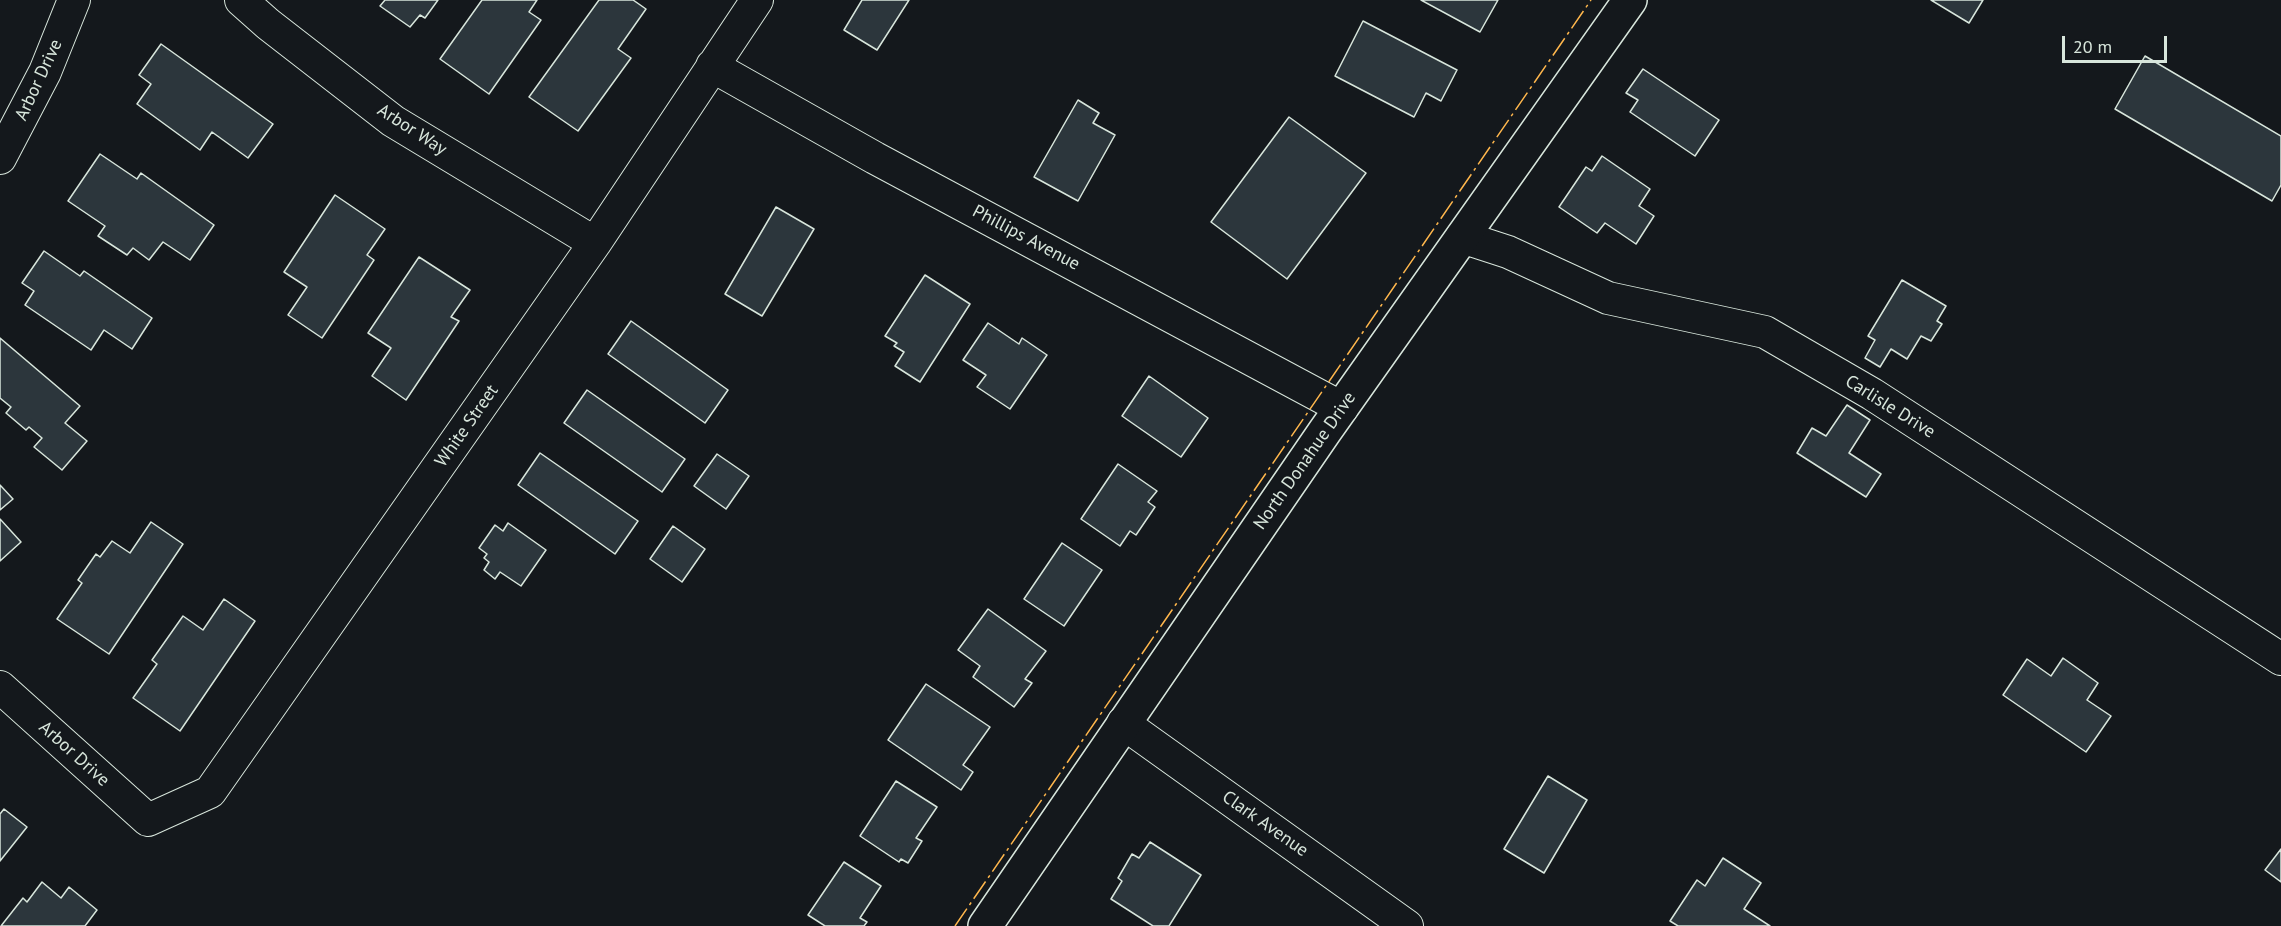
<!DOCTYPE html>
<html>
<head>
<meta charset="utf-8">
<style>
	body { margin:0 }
	#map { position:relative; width:2281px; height:926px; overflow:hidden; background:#14181c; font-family:"PT Sans",sans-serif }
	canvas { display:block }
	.scale { position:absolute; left:2062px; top:36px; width:105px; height:27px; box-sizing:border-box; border:3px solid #d8e6dc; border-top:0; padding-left:8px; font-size:18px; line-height:21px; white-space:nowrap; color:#d8e6dc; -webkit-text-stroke:4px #14181c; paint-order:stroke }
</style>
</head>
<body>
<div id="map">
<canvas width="2281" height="926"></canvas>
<div class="scale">20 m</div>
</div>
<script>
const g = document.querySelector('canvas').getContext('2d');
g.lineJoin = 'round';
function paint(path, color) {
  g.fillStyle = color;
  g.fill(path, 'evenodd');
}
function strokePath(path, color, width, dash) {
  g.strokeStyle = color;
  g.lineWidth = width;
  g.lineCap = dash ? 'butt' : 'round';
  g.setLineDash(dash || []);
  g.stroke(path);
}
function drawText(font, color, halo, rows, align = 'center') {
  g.font = font + ' "PT Sans",sans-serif';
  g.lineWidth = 4.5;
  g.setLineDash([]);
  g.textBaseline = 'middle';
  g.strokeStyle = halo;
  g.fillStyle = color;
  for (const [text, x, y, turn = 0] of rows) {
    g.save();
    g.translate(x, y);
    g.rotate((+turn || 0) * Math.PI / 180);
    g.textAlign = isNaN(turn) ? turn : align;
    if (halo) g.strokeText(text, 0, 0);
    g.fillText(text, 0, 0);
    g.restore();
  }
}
const building = new Path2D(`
	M385,0H438L425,18L420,15L410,27L380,6Z
	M482,0H537L529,12L541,20L489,94L440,59Z
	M599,0H633L646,9L618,49L631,58L578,131L529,97Z
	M862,0H909L877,50L844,30Z
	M1421,0H1498L1480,32Z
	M1931,0H1983L1969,23Z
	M1363,21L1457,70L1441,101L1426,93L1414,117L1335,76Z
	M161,44L273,124L248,158L212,132L200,150L137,104L151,84L139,75Z
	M2145,56L2281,136V185L2272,201L2115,109Z
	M1643,69L1719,120L1695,156L1630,112L1638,100L1626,93Z
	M1078,100L1099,113L1093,123L1115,135L1078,201L1034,177Z
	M1289,117L1366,173L1287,279L1211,222Z
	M100,154L137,179L141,173L214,225L190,260L163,242L149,260L133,248L127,255L98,236L105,226L68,201Z
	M1602,156L1650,189L1639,206L1654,216L1636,244L1605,223L1597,233L1559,207L1586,167L1592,171Z
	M335,195L385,229L367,255L374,260L322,338L288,315L307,287L284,272Z
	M776,207L814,229L762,316L725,294Z
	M44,251L80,276L84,271L152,318L132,349L104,330L91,350L25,305L34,291L22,283Z
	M419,257L470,290L451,317L459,321L406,400L372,376L391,348L368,333Z
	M925,275L970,304L920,382L895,366L904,352L894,346L897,343L885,336Z
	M1902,280L1946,306L1937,321L1942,324L1931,341L1921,336L1907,359L1891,349L1880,367L1865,358L1875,340L1868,336Z
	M631,321L728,390L705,423L608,354Z
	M988,323L1019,344L1022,338L1047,355L1010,409L977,387L986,375L963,360Z
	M0,338L80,406L65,423L87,441L62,470L34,447L42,438L29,427L26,430L6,413L11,407L0,398Z
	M1149,376L1208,418L1181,457L1122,416Z
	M587,390L685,459L662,492L564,423Z
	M1847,405L1870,420L1849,453L1881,474L1866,497L1797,453L1812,428L1826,436Z
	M540,453L638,521L615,554L518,485Z
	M717,454L749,476L726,509L694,486Z
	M1118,464L1157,491L1148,502L1155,507L1136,535L1130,531L1120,546L1081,519Z
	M0,485L13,499L0,510Z
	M0,519L21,542L0,561Z
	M151,522L183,544L109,654L57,619L82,583L78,580L96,554L100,557L112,541L130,553Z
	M508,523L546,550L521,586L500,572L495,579L484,570L489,562L484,558L487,554L479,548L495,525L503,531Z
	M673,526L705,549L682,582L650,559Z
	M1062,543L1102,570L1064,626L1024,599Z
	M224,599L255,621L180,731L133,698L157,664L152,660L183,616L203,630Z
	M988,609L1046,651L1025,679L1032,683L1014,707L973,677L980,666L958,650Z
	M2063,658L2098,683L2087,700L2111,716L2086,752L2003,695L2027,659L2051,676Z
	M926,684L990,727L963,765L973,772L961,790L888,740Z
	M1548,776L1587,800L1544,873L1504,849Z
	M896,781L937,807L916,838L922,841L908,863L901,859L899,862L860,836Z
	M4,809L27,827L0,861V814Z
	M1150,842L1201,875L1169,926H1153L1111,899L1122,881L1118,878L1132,854L1139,858Z
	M2281,849V882L2265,870Z
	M1723,858L1761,883L1744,909L1770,926H1678L1670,921L1697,880L1705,886Z
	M844,862L881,886L860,918L867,922L864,926H825L808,915Z
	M42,882L61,898L69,887L97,910L85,926H1L23,898L27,902Z`);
paint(building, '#2c363c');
strokePath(building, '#d8e6dc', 1.5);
const street = new Path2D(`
	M241,0L268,24L393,121L595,243
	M712,66L875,158L1342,408
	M0,158L45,72L74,0
	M1462,237L1508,252L1608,298L1765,332L1872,394L2281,659
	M0,687L148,820L210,792L595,243L757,0
	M1123,723L1407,926`);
const secondary = new Path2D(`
	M985,926L1325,431L1630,0`);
strokePath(street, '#d8e6dc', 34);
strokePath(secondary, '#d8e6dc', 36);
strokePath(street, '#14181c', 32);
strokePath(secondary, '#14181c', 33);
strokePath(new Path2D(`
	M955,926L1591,0`), '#ffb74d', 1.5, [21, 4.5, 3, 4.5]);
drawText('18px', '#d8e6dc', '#14181c', [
	["Arbor Drive",39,80,-65],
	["Arbor Way",412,130,33],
	["Phillips Avenue",1026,238,28],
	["Carlisle Drive",1890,407,32],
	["White Street",467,426,-55],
	["North Donahue Drive",1305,461,-55],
	["Arbor Drive",74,754,42],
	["Clark Avenue",1265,824,35]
]);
</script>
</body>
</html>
